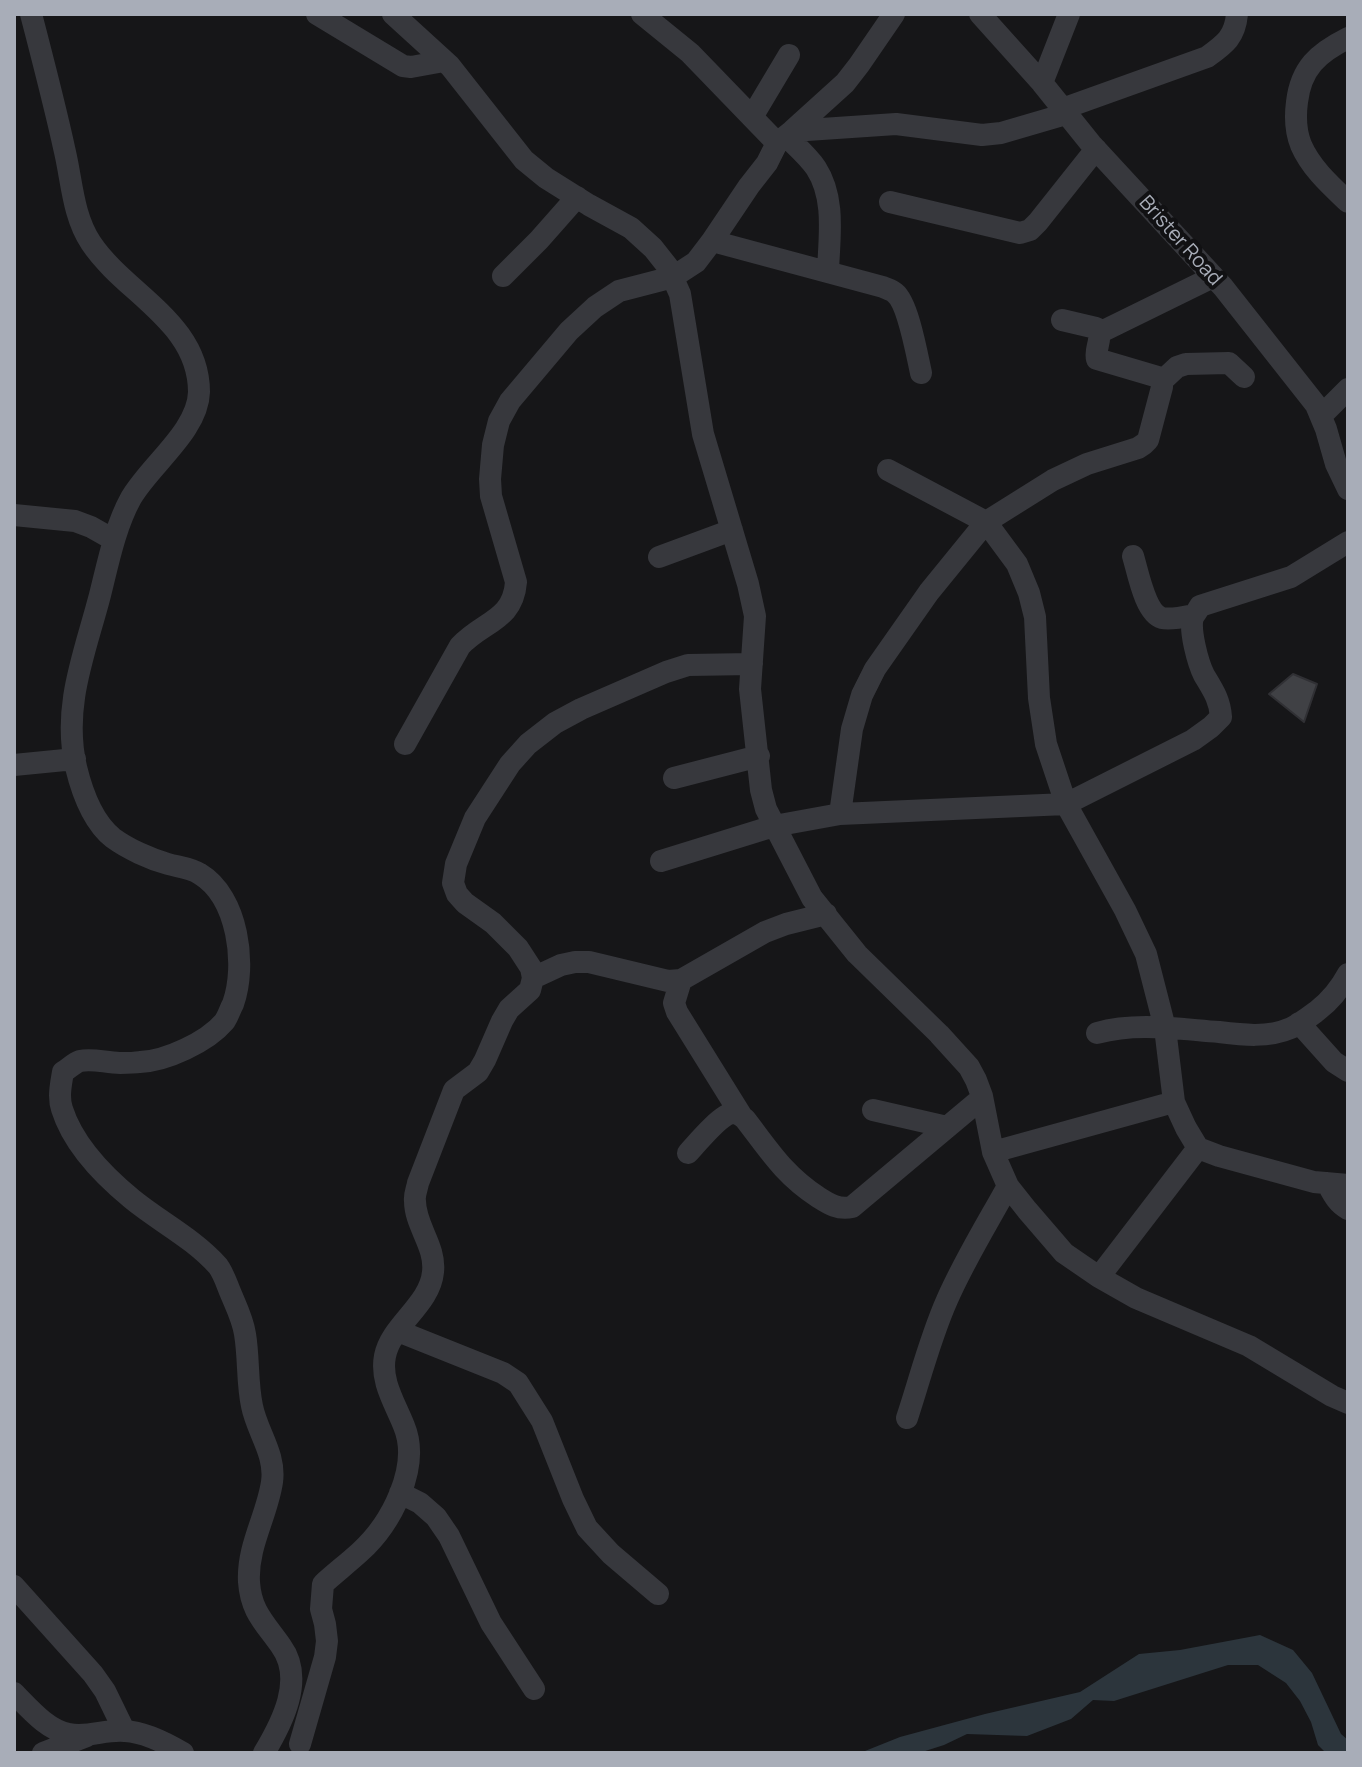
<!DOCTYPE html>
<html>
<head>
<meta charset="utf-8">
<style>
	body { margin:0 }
	#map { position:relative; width:1362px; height:1767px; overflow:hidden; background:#161618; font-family:Manrope,sans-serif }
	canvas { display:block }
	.frame { position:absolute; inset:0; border:16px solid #a8adb8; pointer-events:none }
</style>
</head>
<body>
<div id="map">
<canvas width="1362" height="1767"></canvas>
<div class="frame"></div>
</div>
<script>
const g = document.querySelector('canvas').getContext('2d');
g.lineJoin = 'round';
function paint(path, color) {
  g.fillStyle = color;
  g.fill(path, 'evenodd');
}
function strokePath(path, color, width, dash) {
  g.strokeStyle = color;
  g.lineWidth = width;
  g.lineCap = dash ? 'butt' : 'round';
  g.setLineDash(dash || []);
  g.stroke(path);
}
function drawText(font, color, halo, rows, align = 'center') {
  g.font = font + ' Manrope,sans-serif';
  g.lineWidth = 8;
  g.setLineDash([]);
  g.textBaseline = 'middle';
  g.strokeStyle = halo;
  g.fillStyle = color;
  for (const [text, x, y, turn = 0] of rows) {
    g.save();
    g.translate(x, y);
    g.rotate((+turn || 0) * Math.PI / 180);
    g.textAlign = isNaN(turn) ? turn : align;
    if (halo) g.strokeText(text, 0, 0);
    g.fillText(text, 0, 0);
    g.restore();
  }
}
paint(new Path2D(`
	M1260,1635L1293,1650L1312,1673L1341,1734L1348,1740V1753H1326L1318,1745L1311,1722L1300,1701L1286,1683L1258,1665H1228L1114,1701L1093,1700L1071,1719L1027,1736L967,1734L944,1745L919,1753H860L900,1737L985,1714L1080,1692L1139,1654L1180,1650Z`), '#2c353c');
const building = new Path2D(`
	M1293,674L1317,684L1304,722L1269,694Z`);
paint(building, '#404145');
strokePath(building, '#303034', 2);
strokePath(new Path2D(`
	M31,14C43,60 55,106 65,152C72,182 73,216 91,243C125,294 199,322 199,392C198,431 150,465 131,498C115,527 108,563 100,595C85,653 62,706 76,767C82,792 93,822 113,838C128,849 150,859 168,864C179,867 191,868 200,874C238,897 247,965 233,1004C230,1009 228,1017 224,1022C207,1042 166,1061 140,1062C134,1063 127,1063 120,1063C106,1063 93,1058 80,1061C74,1063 68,1069 63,1072C61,1084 58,1097 62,1109C73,1144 104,1176 132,1199C160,1222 193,1238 218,1266C224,1274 227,1285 231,1294C236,1306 243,1320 245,1334C249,1358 247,1383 252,1406C257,1432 276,1454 272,1482C267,1516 247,1546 249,1582C251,1612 265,1623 281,1646C305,1679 282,1723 264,1753
	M317,14L403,66L411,67L444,61
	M393,14L450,66L524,160L546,178L589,205L631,228L653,248L668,267L680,294L703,434L748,584L755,616L750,689L761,790L766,809L812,898L857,954L939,1034L969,1067L976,1080L982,1096L993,1152L1008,1186L1027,1210L1064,1253L1099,1277L1136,1298L1249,1346L1332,1396L1348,1403
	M642,14L690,53L777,143
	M980,14L1042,83L1091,144L1223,287L1316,405L1326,429L1336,464L1348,489
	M1348,38C1318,53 1301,68 1297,102C1295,117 1295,130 1301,145C1311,168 1330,185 1348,202
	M1042,83L1069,14
	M1062,109L1207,57C1225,44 1235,37 1237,14
	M752,117L789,55
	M792,131L896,124L982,135L1001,133L1066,114
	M786,136C796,146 808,156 816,168C836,199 829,238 828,272
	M890,202L1020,233L1030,230L1038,222L1096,149
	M712,241L883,287C887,289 892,290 895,293C908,303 917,355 921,373
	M503,276L539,240L577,197
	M1099,333L1213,277
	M1162,381L1177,367L1186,364L1229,363L1244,377
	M1321,416L1348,389
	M888,470L986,522L1017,564L1029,593L1035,617L1039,698L1046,744L1066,804L1125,910L1146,954L1165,1028L1174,1102L1186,1128L1198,1148L1219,1156L1314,1182L1348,1185
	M14,515L75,521L91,527L114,540
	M1133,556C1138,572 1145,613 1162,618C1171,620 1184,617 1194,615
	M659,557L732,530
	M405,744L460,646C483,621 513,621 516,582L491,496L490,479L493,445L499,421L510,401L569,331L595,307L619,291L673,277L696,262L712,241L749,186L767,163L777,143L792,131L845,83L859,65L894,14
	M14,765L75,759
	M674,778L759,756
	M840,814L852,729L862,695L875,669L929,592L986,522L1053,480L1087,464L1138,448L1144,444L1148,440L1162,387V381L1158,377L1097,359C1094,348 1104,339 1096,328L1062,320
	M661,861L774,826L840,814L1066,804L1193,740L1211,727L1221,717C1220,700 1213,690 1204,675C1198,663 1189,630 1193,617C1195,614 1198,610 1200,606L1291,577L1348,542
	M533,978L561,965L575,962H589L668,981L681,980L765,932L786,924L826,914
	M681,980L674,1003L677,1012L741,1115
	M1299,1023L1334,1062L1348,1071
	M1097,1033C1136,1022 1178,1029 1219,1032C1243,1035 1268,1038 1291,1028C1300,1024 1309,1017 1317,1011C1330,1001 1340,989 1348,974
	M873,1110L947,1127
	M993,1152L1174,1102
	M688,1153C697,1143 721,1114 733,1113C739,1113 741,1116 745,1119C769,1150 784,1175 818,1197C829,1204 838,1210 852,1207L982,1098
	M1327,1183C1333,1194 1337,1203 1348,1209
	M1099,1277L1198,1148
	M398,1331L503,1373L518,1383L542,1421L573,1499L587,1528L611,1554L658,1594
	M907,1418C920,1379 930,1338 947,1300C964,1261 987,1224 1008,1186
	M400,1493L420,1503L436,1517L449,1536L491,1623L534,1689
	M14,1586L93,1674L105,1691L124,1730
	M14,1693C29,1708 47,1730 69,1734C88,1738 106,1729 125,1731C144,1732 166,1743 183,1753
	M300,1744L325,1657L327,1641L325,1624L321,1609L323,1584C335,1573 348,1563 360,1552C391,1524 421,1467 404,1426C395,1403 380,1381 385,1356C391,1325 430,1305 433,1272C436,1246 415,1226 415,1201C414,1195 417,1189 418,1183L454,1090L478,1072L485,1060L502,1021L509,1009L530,990L533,978L531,968L518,948L493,923L465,903L457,894L453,883L456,864L475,818L510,764L528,744L555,723L581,709L666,672L688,665L752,664
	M43,1753L87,1736`), '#37383d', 22);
drawText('20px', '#a8adb8', '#111113', [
	["Brister Road",1180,241,48]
]);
</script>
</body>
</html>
